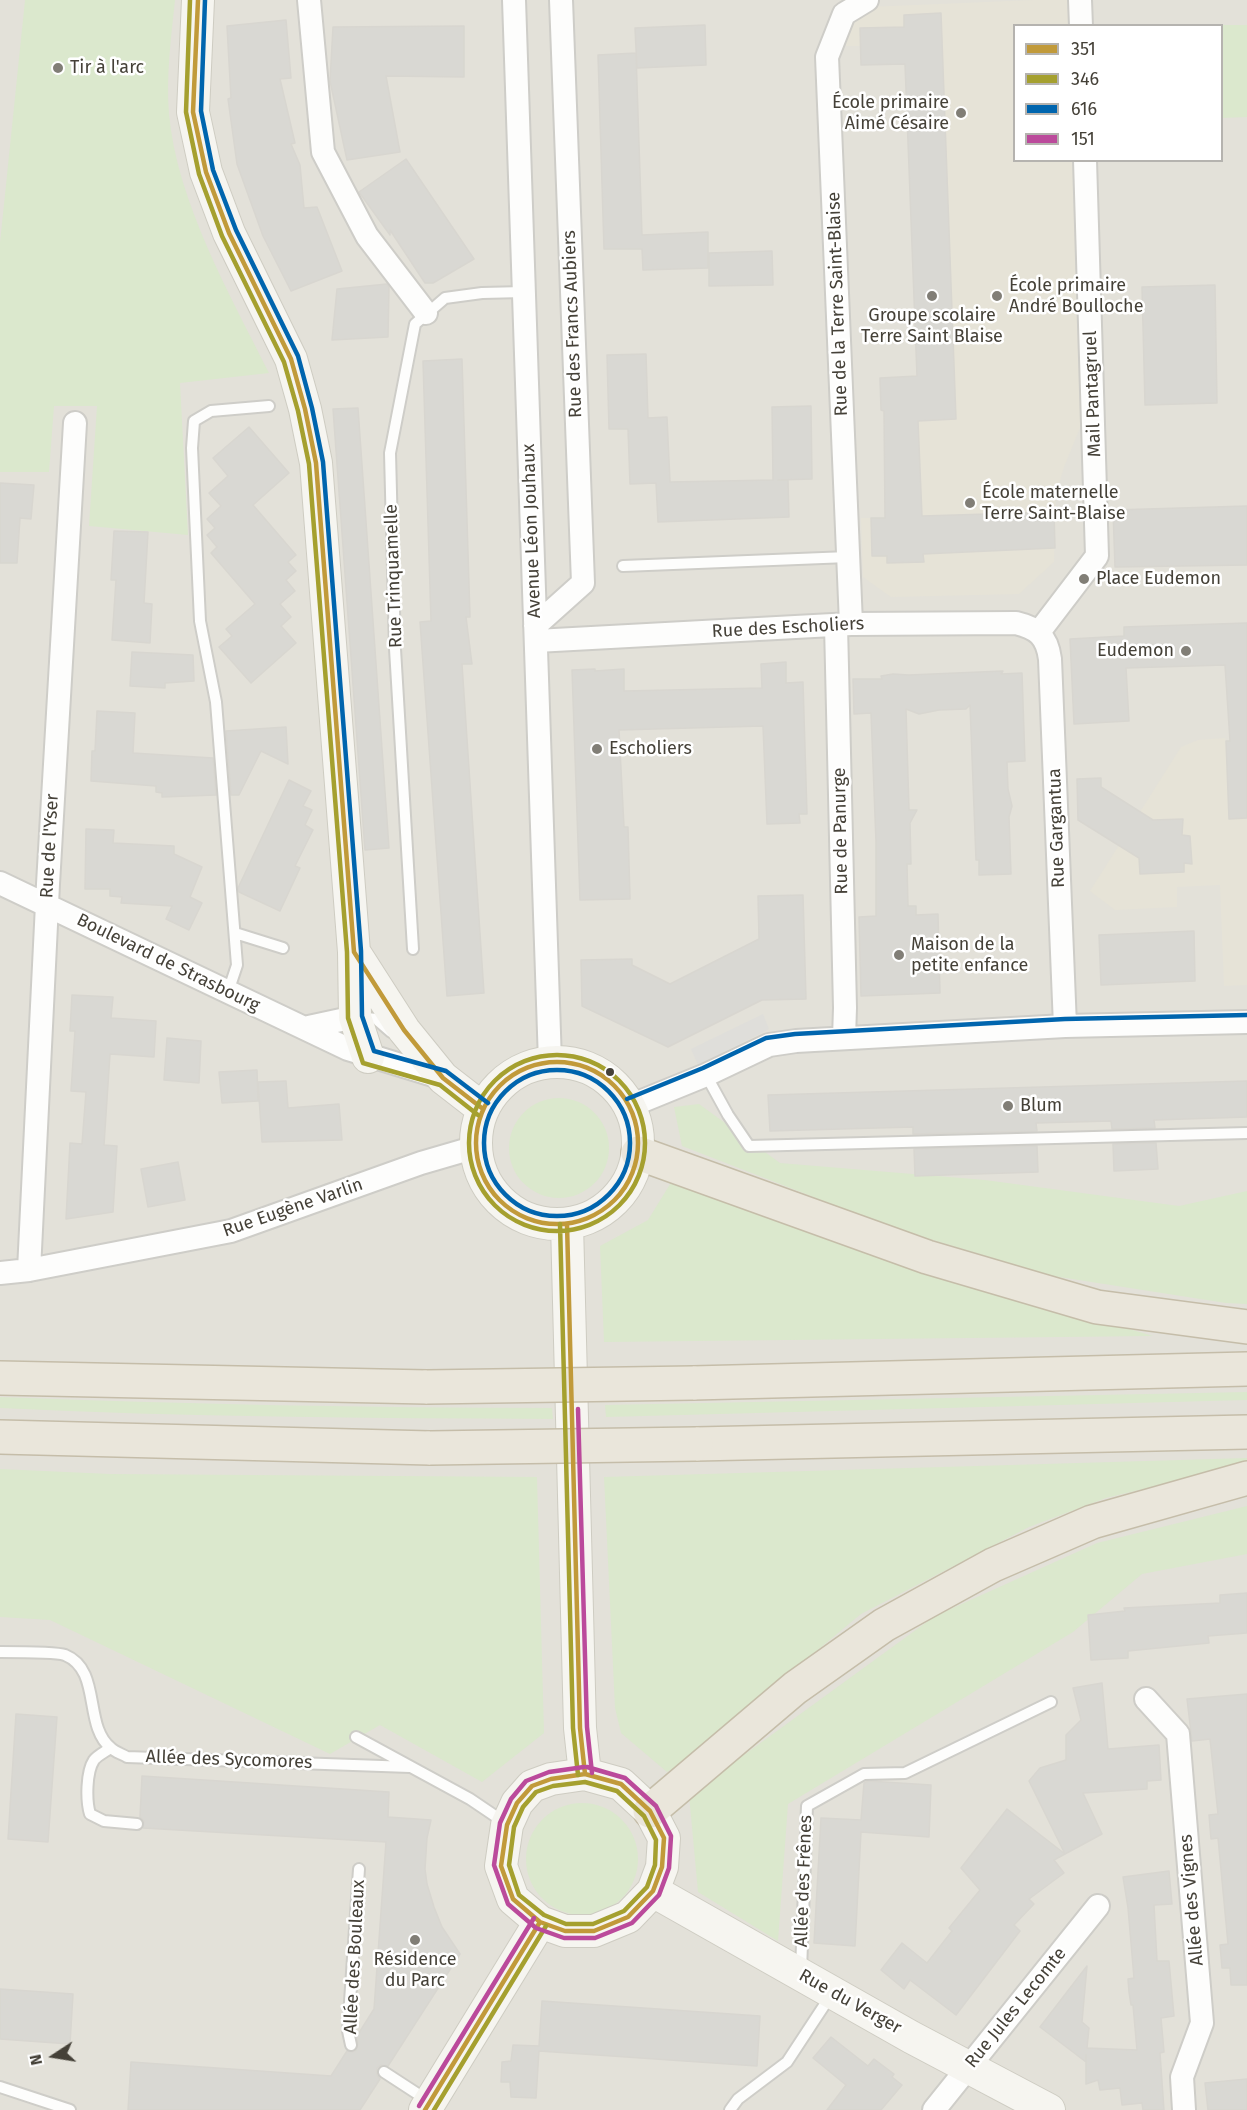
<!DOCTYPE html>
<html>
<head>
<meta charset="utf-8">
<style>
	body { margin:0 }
	#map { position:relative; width:1247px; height:2110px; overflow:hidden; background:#f0efea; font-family:"Fira Sans",sans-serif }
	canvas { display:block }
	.legend { position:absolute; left:1013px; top:24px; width:210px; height:138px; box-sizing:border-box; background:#fff; border:2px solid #b5b3af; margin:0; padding:8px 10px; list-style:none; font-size:18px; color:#454138 }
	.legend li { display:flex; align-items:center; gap:12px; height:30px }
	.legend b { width:30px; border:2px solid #b5b3af }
	.north { position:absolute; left:24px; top:2026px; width:60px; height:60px; -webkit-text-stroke:4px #fff; paint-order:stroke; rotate:258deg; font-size:16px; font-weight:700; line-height:24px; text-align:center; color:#454138 }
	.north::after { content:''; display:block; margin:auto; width:21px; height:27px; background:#454138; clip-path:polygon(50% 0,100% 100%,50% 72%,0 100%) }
</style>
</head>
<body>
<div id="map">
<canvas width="1247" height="2110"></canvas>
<ul class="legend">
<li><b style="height:8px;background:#c19a3a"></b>351</li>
<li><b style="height:8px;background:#a5a02f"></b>346</li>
<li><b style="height:8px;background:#0065ae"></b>616</li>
<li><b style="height:8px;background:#bb4a9b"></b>151</li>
</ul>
<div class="north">N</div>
</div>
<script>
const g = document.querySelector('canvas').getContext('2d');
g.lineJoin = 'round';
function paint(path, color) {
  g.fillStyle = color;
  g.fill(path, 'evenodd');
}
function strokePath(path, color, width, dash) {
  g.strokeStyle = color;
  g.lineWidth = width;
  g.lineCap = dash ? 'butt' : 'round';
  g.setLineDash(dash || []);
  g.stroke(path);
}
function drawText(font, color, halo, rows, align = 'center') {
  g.font = font + ' "Fira Sans",sans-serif';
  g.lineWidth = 5;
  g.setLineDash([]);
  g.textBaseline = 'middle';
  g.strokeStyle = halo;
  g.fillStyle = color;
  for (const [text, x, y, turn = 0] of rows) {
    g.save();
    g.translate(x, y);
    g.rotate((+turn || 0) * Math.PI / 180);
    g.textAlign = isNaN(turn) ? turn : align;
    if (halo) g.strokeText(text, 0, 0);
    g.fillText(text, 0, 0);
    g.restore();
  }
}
paint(new Path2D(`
	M0,0H1247V2110H0ZM1014,26H1222V160H1014Z`), '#e3e1d9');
paint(new Path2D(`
	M1034,0H1072V25L1014,26V160L1076,161L1082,423L1064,467L1056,494L1054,562L1019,594L891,597L863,577L861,518H885L884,412L881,410L880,378L917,375L905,64L861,65L860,46H846L845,33L868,7Z
	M1225,738L1226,741L1247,740V985L1224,986L1220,885L1177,887V907L1115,910L1090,891L1181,747L1198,740Z`), '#e6e3d7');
paint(new Path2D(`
	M25,0H175C171,38 166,76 169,114C177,202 230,295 269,373L180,383L188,535L89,526L97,406H54L49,472H0V243Z
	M1247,25V117L1222,118V26L1218,25Z
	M509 1148a50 50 0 1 1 100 0a50 50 0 1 1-100 0Z
	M699,1104L780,1163L985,1180L1179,1206L1247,1191V1304L1226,1303L1053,1276L896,1229L682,1146L674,1107Z
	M672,1181L1018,1296L1153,1336L604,1342L600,1246L648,1220Z
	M1247,1392V1400L606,1417L605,1405Z
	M0,1397C184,1404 368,1408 552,1408L553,1419C369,1418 184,1417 0,1408Z
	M1247,1458V1464L1106,1498L1029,1527L861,1614L679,1765L667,1772L621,1733L615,1708L604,1477Z
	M0,1469L110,1474L537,1477L544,1733L482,1782L380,1725L330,1754L50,1620L0,1617Z
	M1247,1506V1554L1142,1574L1073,1632L788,1804L778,1941L698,1892L689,1795L935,1616L1097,1543Z
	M526 1859a56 56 0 1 1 112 0a56 56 0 1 1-112 0Z`), '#dbe8cd');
paint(new Path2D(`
	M763,1014L769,1029L698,1065L691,1049Z`), '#dfdeda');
const building = new Path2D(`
	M941,13L956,419L918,421L922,516L1054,512L1055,548L923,554L924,562L887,563V556H872L871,518H885L884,411L881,410L880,378L917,376L905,64L861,65L860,28L904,27V15Z
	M286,20L291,78L280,79L295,143L291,144L300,165L304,208L317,207L342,271L291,291L263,236L237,164L228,99L231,98L227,26Z
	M705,25L706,65L637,68L635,28Z
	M464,26V77L386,76L400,152L347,160L330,81L333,27Z
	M636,53L642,235L708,232V268L643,270L642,249H604L598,55Z
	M406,159L474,259L433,283H425L390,230V235L359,192Z
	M772,251L773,285L709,286V253Z
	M387,284L389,287L388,337L332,340L337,289Z
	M1215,285L1217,403L1145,405L1142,287Z
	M646,354L648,418L667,417L670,482L773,480L772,407L811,406L812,479L778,480H788L789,517L658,522L656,483L630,484L628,429H609L607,355Z
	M462,359L470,617H466L472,664H462L484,993L447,996L420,622L431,621L423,361Z
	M358,408L389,848L365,850L333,409Z
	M249,427L289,473L253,505L296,555L288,562L296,571L286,580L295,591L280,604L291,617L281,626L296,643L251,683L219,647L232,636L226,629L255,604L211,553L217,547L207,535L215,528L207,519L221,506L209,493L228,476L213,458Z
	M0,483L34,485L31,519L20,518L17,563H0Z
	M1247,506V565L1115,567L1113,510Z
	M114,531L148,532L144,603L152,604L150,643L112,640L116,580H111Z
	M1247,623V818L1229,819L1226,741H1230L1225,665L1126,668L1129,721L1074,724L1070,639L1124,636V627Z
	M132,652L193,655L194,681L165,683V688L130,686Z
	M786,662V683L803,682L807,814H799L800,823L767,824L763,726L619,730L624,827H628L630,899L580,900L572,670L595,669V671L624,669V691L762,688L761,664Z
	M1003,671L1001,674L1022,673L1025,761L1007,762L1008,789L1012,806L1009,817L1011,874L979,875V860H976L970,705L966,709L939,710L919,714L906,709L909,810H917L910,823L911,864H907L908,906H916V915L938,914L940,993L861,996L859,917L876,916V842L871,713L854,714L853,679H882L881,676L893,674L909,675Z
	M97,711L135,713L133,753L213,758L216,795L162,797V793L156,792V786L91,781L92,751H95Z
	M286,727L288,764L261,751L239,795H231L226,731Z
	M1101,778V787L1153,820L1183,819L1182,835L1190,836L1192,864L1184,863V872L1140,874L1139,858L1078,820L1077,779Z
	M289,780L311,791L303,806L312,810L305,825L313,830L295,866L300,868L280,911L239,892L238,888Z
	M86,829L114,830L113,843L174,846V854L202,867L190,897L202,903L189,930L166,919L172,906L121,903L122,897L110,896V889H85Z
	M803,895L806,999L762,1000L668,1047L582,1006L581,960L632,959V965L670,984L759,939L758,896Z
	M1194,931L1195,981L1101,985L1099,935Z
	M72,995L113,997L111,1018L156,1021L154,1057L110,1054L104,1145L117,1146L113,1212L66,1219L70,1143L82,1144L86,1092L71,1091L75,1031H70Z
	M167,1038L201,1041L199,1083L164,1080Z
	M257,1070L258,1101L222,1103L219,1072Z
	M286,1081L288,1108L339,1104L342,1140L262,1142L258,1082Z
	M1247,1081V1117L1154,1120L1155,1128L1112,1129L1111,1121L1036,1123L1037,1131L913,1134V1127L770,1131L768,1095Z
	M1156,1143L1158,1169L1114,1171L1113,1144Z
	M1037,1146L1038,1172L915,1176L914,1149Z
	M178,1162L185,1200L148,1207L141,1169Z
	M1247,1593V1633L1208,1636L1209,1643L1128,1651V1658L1091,1660L1088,1615L1125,1611L1124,1608L1220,1603V1595Z
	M1102,1683L1108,1749L1159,1745L1161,1780L1147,1781V1789L1083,1793L1102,1834L1065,1854L1029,1781L1040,1768L1066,1760V1735L1081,1720L1073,1688Z
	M1247,1694V1985H1231L1230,1968H1222L1220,1945L1228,1944L1218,1838L1211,1839L1209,1815L1218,1814L1210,1739L1192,1741L1187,1699Z
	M16,1714L57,1717L48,1842L8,1839Z
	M142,1776L389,1792L388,1817L431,1820L427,1838L425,1869L427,1884L434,1907L442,1927L460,1954L388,2066L381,2065L377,2068V2075L380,2079L360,2110H128L131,2062L331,2076L347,2051L352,2052L356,2050L358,2044L357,2036L374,2009L386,1842L143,1828L144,1821L140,1817Z
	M868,1781L931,1785L929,1837L861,1832L855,1946L814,1943L821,1818L861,1820L864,1783Z
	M1007,1809L1065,1854L1054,1860L1064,1873L1029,1899L1034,1904L1014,1925L1020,1931L956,2015L910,1980L904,1989L881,1970L902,1943L927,1963L952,1931L949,1928L980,1890L961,1868Z
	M1169,1871L1172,1904L1154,1905L1157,1961H1169L1174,2016L1161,2018L1164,2052L1160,2053L1164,2110H1143L1142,2103L1122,2105L1120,2088L1100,2090L1098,2080L1086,2084V2055V2062L1040,2027L1087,1966L1082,2022L1089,2028L1087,2048L1137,2050L1133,2005H1131L1129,1992L1128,1979L1134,1978L1128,1908L1123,1877Z
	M0,1989L73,1994L70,2044L0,2039Z
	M542,2001L760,2016L757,2066L539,2051L536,2098L511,2097L510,2082H501L502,2062L511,2061L513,2045L539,2046Z
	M831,2037L868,2066L874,2059L894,2074L892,2077L902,2085L881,2110H827L846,2085L813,2058Z
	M1247,2079V2110H1208L1205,2083Z`);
paint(building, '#d9d8d3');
strokePath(building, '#d8d6d0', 1.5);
const lane = new Path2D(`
	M623,566L848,557
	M235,933L283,948
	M413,949L395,649L390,453L415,324L445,298L482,293L524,292
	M228,992L237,965L216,702L200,621L192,448L194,421L211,411L269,406
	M358,1017L376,1019L391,1032
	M706,1075L728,1115L749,1146L1247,1133
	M0,1652C13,1652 56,1652 65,1655C102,1670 83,1726 111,1748C115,1752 122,1754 127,1757L410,1767
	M356,1737L470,1799L504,1822
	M110,1748C105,1752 98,1755 94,1760C86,1772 86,1801 90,1814L104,1821L137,1824
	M801,1971L807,1806L864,1774L905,1773L1051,1702
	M351,2045L348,2031L359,1869
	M384,2072L427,2100
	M0,2087L70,2110
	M730,2110L738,2099L787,2062L831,1995`);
const street = new Path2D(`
	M309,0L323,152L367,236L426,313
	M514,0L550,1062
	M1080,0L1081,26
	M851,624L827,57L844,14L867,0
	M836,625L845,1008L844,1038
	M535,626L583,583L561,0
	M1039,632L1097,556L1085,160
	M536,641L851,624L1016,623C1037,628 1047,636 1050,659L1065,1026
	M0,883L348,1049L443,1078
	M304,1028L355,1017
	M630,1106L706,1075L769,1045L796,1041L1065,1026L1247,1022
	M29,1270L48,884L75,423
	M0,1273L29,1270L231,1231L421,1163L476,1147
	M1146,1699L1178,1734L1202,2023L1182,2077L1184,2110
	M934,2110L1098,1906`);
const secondary = new Path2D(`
	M198,0L193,112L206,172L229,233L291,359L305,409L316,463L354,952L355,1017L368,1057
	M354,952L404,1030L443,1078L483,1109
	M476 1143a81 81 0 1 1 162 0a81 81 0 1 1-162 0Z
	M567,1224L580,1728L585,1774
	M585,1774L621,1784L650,1811L664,1838L662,1867L653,1891L628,1917L594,1931H565L540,1922L513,1899L501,1866L507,1825L517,1803L532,1786L551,1779Z
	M653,1891L911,2037L1049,2110
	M425,2110L540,1922`);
const highway = new Path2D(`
	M638,1153L927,1257L1097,1307L1247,1327
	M0,1378L427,1387
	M693,1383L1247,1369
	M0,1437L430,1448
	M696,1444L1247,1432
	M650,1811L795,1688L884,1625L993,1565L1092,1522L1247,1478`);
strokePath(lane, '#cecdc8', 14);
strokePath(street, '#cecdc8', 26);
strokePath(secondary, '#ceccc2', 34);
strokePath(highway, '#c5bda9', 36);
strokePath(lane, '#fdfdfc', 10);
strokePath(street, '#fdfdfc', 22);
strokePath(secondary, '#f6f5f0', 32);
strokePath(highway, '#eae6db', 33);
const highwayBridge = new Path2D(`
	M427,1387L693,1383
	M430,1448L696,1444`);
strokePath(highwayBridge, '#c5bda9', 36, []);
strokePath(highwayBridge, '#eae6db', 33);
strokePath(new Path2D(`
	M198,0L193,112L206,172L229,233L291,359L305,409L316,463L354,952L404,1030L443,1078L483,1109
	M476 1143a81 81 0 1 1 162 0a81 81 0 1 1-162 0Z
	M567,1224L580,1728L585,1774
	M585,1774L621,1784L650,1811L664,1838L662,1867L653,1891L628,1917L594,1931H565L540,1922L513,1899L501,1866L507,1825L517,1803L532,1786L551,1779Z
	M425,2110L540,1922`), '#c19a3a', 4.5);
strokePath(new Path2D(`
	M190,0L186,112L199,174L222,236L284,362L298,411L309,464L347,952L348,1018L363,1063L440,1085L478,1115
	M469 1143a88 88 0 1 1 176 0a88 88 0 1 1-176 0Z
	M560,1224L573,1728L578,1775
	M585,1782L617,1791L644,1816L656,1840L655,1865L647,1887L624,1911L593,1924H566L544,1915L519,1895L509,1865L514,1827L523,1807L536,1792L553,1786Z
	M434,2110L546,1926`), '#a5a02f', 4.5);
strokePath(new Path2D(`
	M205,0L201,111L213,170L236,230L298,356L312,408L323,462L361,951L362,1016L374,1051L446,1071L488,1103
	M484 1143a73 73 0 1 1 146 0a73 73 0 1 1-146 0Z
	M627,1099L703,1068L766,1038L795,1034L1065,1019L1247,1015`), '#0065ae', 4.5);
strokePath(new Path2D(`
	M578,1409L587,1727L592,1773
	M584,1767L549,1772L526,1781L511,1799L500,1823L494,1865L508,1904L536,1928L564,1938H595L632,1923L659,1895L669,1868L671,1836L656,1806L625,1778L587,1767
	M419,2106L534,1918`), '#bb4a9b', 4.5);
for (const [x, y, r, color] of [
	[58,68,6,"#817e76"],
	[961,113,6,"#817e76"],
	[932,296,6,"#817e76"],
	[997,296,6,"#817e76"],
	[970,503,6,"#817e76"],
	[1084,579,6,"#817e76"],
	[1186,651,6,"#817e76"],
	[597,749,6,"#817e76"],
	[899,955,6,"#817e76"],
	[610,1072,5,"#454138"],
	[1008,1106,6,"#817e76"],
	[415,1940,6,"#817e76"]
]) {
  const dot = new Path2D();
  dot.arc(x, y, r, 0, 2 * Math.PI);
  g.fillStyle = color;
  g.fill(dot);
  strokePath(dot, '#fff', 2);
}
drawText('18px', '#454138', '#fff', [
	["Tir à l'arc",70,68],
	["École primaire",949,103,"right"],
	["Aimé Césaire",949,124,"right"],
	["École primaire",1009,286],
	["André Boulloche",1009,307],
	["Groupe scolaire",932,316,"center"],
	["Terre Saint Blaise",932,337,"center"],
	["École maternelle",982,493],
	["Terre Saint-Blaise",982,514],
	["Place Eudemon",1096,579],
	["Eudemon",1174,651,"right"],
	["Escholiers",609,749],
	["Maison de la",911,945],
	["petite enfance",911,966],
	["Blum",1020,1106],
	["Résidence",415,1960,"center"],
	["du Parc",415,1981,"center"]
], 'left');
drawText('18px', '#454138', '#fff', [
	["Rue de la Terre Saint-Blaise",838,304,-92],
	["Rue des Francs Aubiers",573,324,-92],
	["Mail Pantagruel",1093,394,-92],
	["Avenue Léon Jouhaux",532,531,-92],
	["Rue Trinquamelle",394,576,-92],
	["Rue des Escholiers",788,628,-3],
	["Rue Gargantua",1057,828,-92],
	["Rue de Panurge",841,831,-91],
	["Rue de l'Yser",50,846,-87],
	["Boulevard de Strasbourg",168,963,26],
	["Rue Eugène Varlin",293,1208,-19],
	["Allée des Sycomores",229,1760,2],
	["Allée des Frênes",804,1881,-88],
	["Allée des Vignes",1192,1900,-95],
	["Allée des Bouleaux",355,1957,-87],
	["Rue du Verger",850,2002,29],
	["Rue Jules Lecomte",1016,2008,-51]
]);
</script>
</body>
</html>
